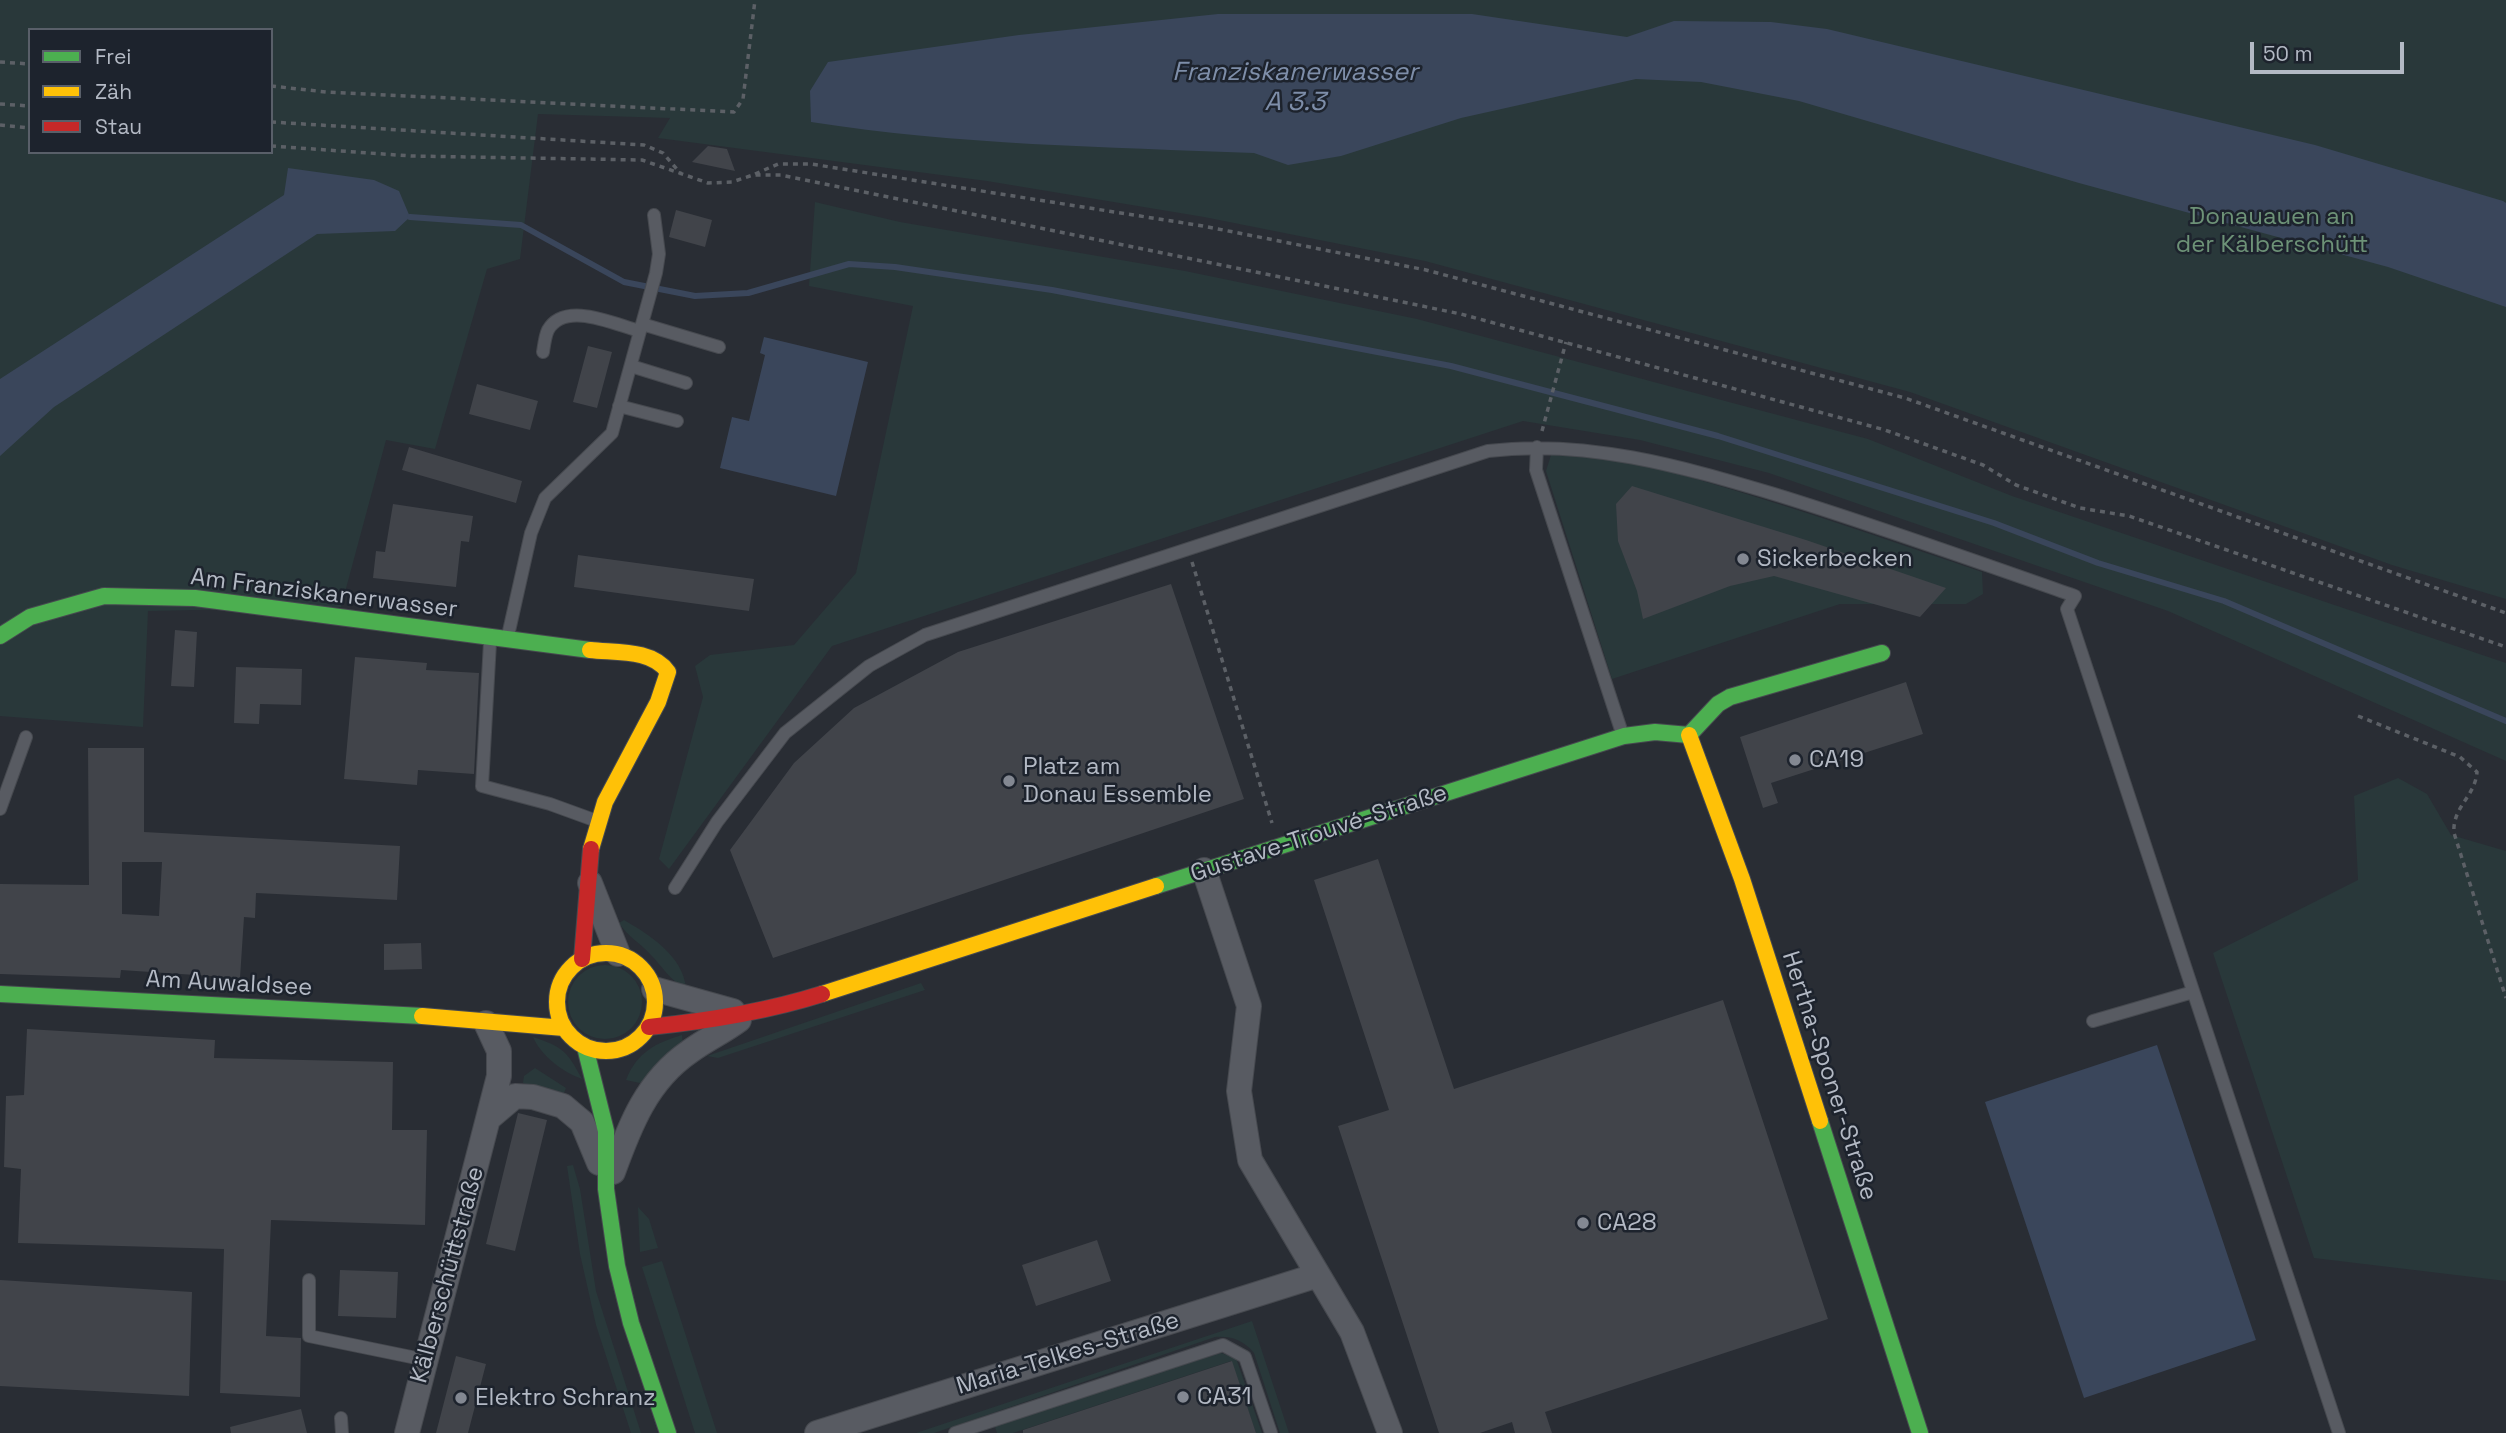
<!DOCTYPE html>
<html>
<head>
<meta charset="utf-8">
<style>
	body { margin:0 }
	#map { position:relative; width:2506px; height:1433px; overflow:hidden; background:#292d34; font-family:"Space Grotesk",sans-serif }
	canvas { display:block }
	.legend { position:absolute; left:28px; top:28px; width:245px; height:126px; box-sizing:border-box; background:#1d232d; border:2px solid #595f69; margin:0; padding:9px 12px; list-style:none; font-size:21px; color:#b3b9c4 }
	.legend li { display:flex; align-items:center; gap:14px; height:35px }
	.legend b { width:35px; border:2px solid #595f69 }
	.scale { position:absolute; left:2250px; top:42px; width:154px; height:32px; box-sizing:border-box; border:4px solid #b3b9c4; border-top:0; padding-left:9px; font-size:21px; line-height:24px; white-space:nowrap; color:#b3b9c4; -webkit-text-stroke:5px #1d232d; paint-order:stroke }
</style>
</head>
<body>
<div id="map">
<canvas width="2506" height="1433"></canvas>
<ul class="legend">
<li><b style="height:9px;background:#4caf50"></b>Frei</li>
<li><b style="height:9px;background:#ffc107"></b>Zäh</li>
<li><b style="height:9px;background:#c62828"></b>Stau</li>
</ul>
<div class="scale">50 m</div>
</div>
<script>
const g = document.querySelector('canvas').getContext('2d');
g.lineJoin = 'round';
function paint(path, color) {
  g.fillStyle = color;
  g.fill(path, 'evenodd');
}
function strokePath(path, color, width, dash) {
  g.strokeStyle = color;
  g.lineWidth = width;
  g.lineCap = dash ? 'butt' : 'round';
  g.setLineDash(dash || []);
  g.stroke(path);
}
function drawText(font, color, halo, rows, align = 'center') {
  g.font = font + ' "Space Grotesk",sans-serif';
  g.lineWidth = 5;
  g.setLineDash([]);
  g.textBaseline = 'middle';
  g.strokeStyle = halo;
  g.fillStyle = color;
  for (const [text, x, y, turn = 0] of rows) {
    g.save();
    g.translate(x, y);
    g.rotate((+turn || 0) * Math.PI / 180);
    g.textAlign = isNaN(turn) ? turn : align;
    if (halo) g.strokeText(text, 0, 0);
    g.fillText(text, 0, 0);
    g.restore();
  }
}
paint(new Path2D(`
	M0,0H2506V599L2392,565L1910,392L1425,261L1204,217L987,181L658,138L670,118L538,114L520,259L487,269L435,449L386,440L341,607L148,611L143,727L0,716ZM30,30H271V152H30Z
	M815,202L900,222L1185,271L1417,319L1868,439L2012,496L2506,663V761L2168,611L1769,473L1640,440L1523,421L832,646L669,869L659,859L703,697L695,666L710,655L794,645L856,573L913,306L809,286Z
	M1551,455C1624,455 1691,477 1759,498C1834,521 1908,547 1982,572L1983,594L1966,604H1840L1612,679L1546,471Z
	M2398,778L2427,794L2451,835L2506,851V1281L2314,1258L2213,953L2358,880L2354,796Z
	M624,920C650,935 683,956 686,988C669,980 663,967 650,954C639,942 628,937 619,923Z
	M568 1002a37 37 0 1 1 74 0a37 37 0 1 1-74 0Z
	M921,983L925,990L718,1058L707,1056Z
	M682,1035L683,1046L640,1083L626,1080C637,1052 656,1043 682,1035Z
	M533,1037C563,1047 567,1051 582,1079C563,1072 541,1056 533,1037Z
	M535,1068L566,1088L564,1093L523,1083L524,1076Z
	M573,1165L580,1189L596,1291L641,1433H631L596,1325L580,1254L567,1166Z
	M638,1207L649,1219L658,1248L640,1252Z
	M662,1261L717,1433H695L642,1267Z
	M1252,1321L1289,1433H1280L1254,1353C1243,1340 1232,1336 1215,1337L934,1433H916Z
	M1221,1353L1236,1358L1262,1433H1256L1231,1361L1013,1433H997L994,1424Z`), '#29383a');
paint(new Path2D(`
	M1218,14H1472L1627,37L1674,21L1771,22L1827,29L2315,145L2503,201L2506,203V307L2388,267L2079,183L1799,101L1701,82L1636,79L1461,118L1341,156L1288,165L1254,153C1105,147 958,145 811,122L810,91L828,62L1019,35Z
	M288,168L374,180L399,191L410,217L395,231L317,234L54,407L0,456V379L284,195Z
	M764,337L868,362L836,496L720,468L732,417L749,421L765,355L760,353Z
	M2157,1045L2256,1340L2084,1398L1985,1102Z`), '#3a465b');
strokePath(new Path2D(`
	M410,217L521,225L624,282L695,296L748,293L849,264L895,267L1052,290L1451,366L1718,436L1994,523L2098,563L2224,601L2506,721`), '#3a465b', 6);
paint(new Path2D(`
	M708,146L727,149L735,171L692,162Z
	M676,210L712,220L705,247L669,237Z
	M588,346L612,352L597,408L573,402Z
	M477,384L538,401L530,430L469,414Z
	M409,447L522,481L516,503L402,470Z
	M1632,486L1806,540L1946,588L1920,617L1774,576L1730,586L1643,619L1637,591L1618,541L1616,504Z
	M393,504L473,516L469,542L461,541L456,587L373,578L376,551L385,552Z
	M578,555L754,579L749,611L574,587Z
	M1171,584L1244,799L773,958L730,850L794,763L854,708L958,652Z
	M175,630L197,632L194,687L171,686Z
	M355,657L427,663L426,670L479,673L474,774L418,770L417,785L344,779Z
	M236,667L302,669L301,705L260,704L259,724L234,723Z
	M1906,682L1923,734L1771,783L1778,803L1763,808L1740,737Z
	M88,748H144V832L400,846L397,900L256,893L255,918L244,917L240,978L121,970L120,978L0,974V884L89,885ZM122,862H162L159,916L122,914Z
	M1378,859L1454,1089L1723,1000L1828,1319L1545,1412L1552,1433H1515L1512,1422L1480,1433H1439L1338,1126L1389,1110L1314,880Z
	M421,943L422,969L384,970V944Z
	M27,1029L215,1040L214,1058L393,1062L392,1130H427L425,1225L271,1220L266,1336L301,1338L300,1397L220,1393L224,1249L18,1243L21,1169L4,1167L6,1096L24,1095Z
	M518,1113L547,1120L515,1251L486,1244Z
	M1097,1240L1111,1281L1036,1306L1022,1265Z
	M340,1270L398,1272L396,1318L338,1316Z
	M0,1280L192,1292L189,1396L0,1386Z
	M456,1356L486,1364L468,1433H436Z
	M1232,1361L1256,1433H1023V1430Z
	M301,1409L307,1433H231L230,1427Z`), '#41444a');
const lane = new Path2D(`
	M642,324L719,347
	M543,352C544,346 545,336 548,330C565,300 616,325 640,331
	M631,366L686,383
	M619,406L677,421
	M1537,447L1536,470L1622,733
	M507,640L531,533L545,498L612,433L656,273L659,254L654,215
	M490,642L482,786L550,804L594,820
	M0,809L26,737
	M675,888L717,822L785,733L869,666L925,635L1488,451C1586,439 1680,466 1774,494C1875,525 1975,561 2075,596L2067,609L2339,1433
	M2093,1021L2193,992
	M309,1280V1336L426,1360
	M341,1418L342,1433
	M955,1433L1223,1345L1245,1357L1271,1433`);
const street = new Path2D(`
	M1204,870L1249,1006L1239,1091L1250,1160L1352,1332L1390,1433
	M590,883L618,954
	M654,989L733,1011
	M489,1118L515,1096L533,1097L563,1106L582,1122L599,1163
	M613,1172C630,1125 647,1081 689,1052C705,1040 723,1032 739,1020
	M407,1433L499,1076V1051L486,1023
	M817,1433L1318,1275`);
const fast = new Path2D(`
	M0,636L30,617L104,596L195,598L590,650
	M1156,886L1624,736L1655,732L1689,735L1718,704L1730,697L1882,653
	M0,994L422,1016
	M585,1047L606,1131V1189L617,1266L631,1323L668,1433
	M1820,1121L1920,1433`);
const slow = new Path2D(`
	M590,650C616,653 652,649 668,672L658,702L605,802L591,849
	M1689,735L1742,879L1820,1121
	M557 1002a49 49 0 1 1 98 0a49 49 0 1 1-98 0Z
	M822,994L1156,886
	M422,1016L564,1028`);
const jam = new Path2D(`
	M582,959L591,849
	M649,1027C708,1021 765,1012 822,994`);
strokePath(lane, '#46494f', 14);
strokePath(street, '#46494f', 26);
strokePath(fast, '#46494f', 18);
strokePath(slow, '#46494f', 18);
strokePath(jam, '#46494f', 18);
strokePath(new Path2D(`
	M0,62L30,64
	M271,86L326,92L734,112L743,99L755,0
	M0,104L30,106
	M271,122L644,145L663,153L681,174
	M0,125L30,128
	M271,146L411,156L642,160L708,183L732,182L753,175H781L1461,314L1885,430L1983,465L2016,485L2080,508L2129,516L2506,647
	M755,174L778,164H811L1203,226L1426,270L1905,398L2506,613
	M1542,431L1566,342
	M1192,562L1272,823
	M2358,716L2460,757L2477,772C2475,797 2452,807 2454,833L2506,998`), '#5c6066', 3.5, [5, 5]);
strokePath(lane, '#585b62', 12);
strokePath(street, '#585b62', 24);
strokePath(fast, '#4caf50', 16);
strokePath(slow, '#ffc107', 16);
strokePath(jam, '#c62828', 16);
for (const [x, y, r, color] of [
	[1743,559,7,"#838892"],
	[1795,760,7,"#838892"],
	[1009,781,7,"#838892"],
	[1583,1223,7,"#838892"],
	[1183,1397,7,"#838892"],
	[461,1398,7,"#838892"]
]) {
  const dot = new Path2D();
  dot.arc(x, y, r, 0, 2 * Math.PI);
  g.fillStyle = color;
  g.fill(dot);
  strokePath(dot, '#1d232d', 2.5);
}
drawText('24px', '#6d9277', '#1d232d', [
	["Donauauen an",2272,217],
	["der Kälberschütt",2272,245]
]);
drawText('24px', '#b3b9c4', '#1d232d', [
	["Sickerbecken",1757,559],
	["CA19",1809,760],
	["Platz am",1023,767],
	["Donau Essemble",1023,795],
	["CA28",1597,1223],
	["CA31",1197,1397],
	["Elektro Schranz",475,1398]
], 'left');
drawText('24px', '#b3b9c4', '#1d232d', [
	["Am Franziskanerwasser",324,594,7],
	["Gustave-Trouvé-Straße",1319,834,-18],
	["Am Auwaldsee",229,984,3],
	["Hertha-Sponer-Straße",1829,1076,72],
	["Kälberschüttstraße",448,1275,-75],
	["Maria-Telkes-Straße",1068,1354,-17]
]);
drawText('italic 26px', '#7e8ea9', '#1d232d', [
	["Franziskanerwasser",1295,73],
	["A 3.3",1295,103]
]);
</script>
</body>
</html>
